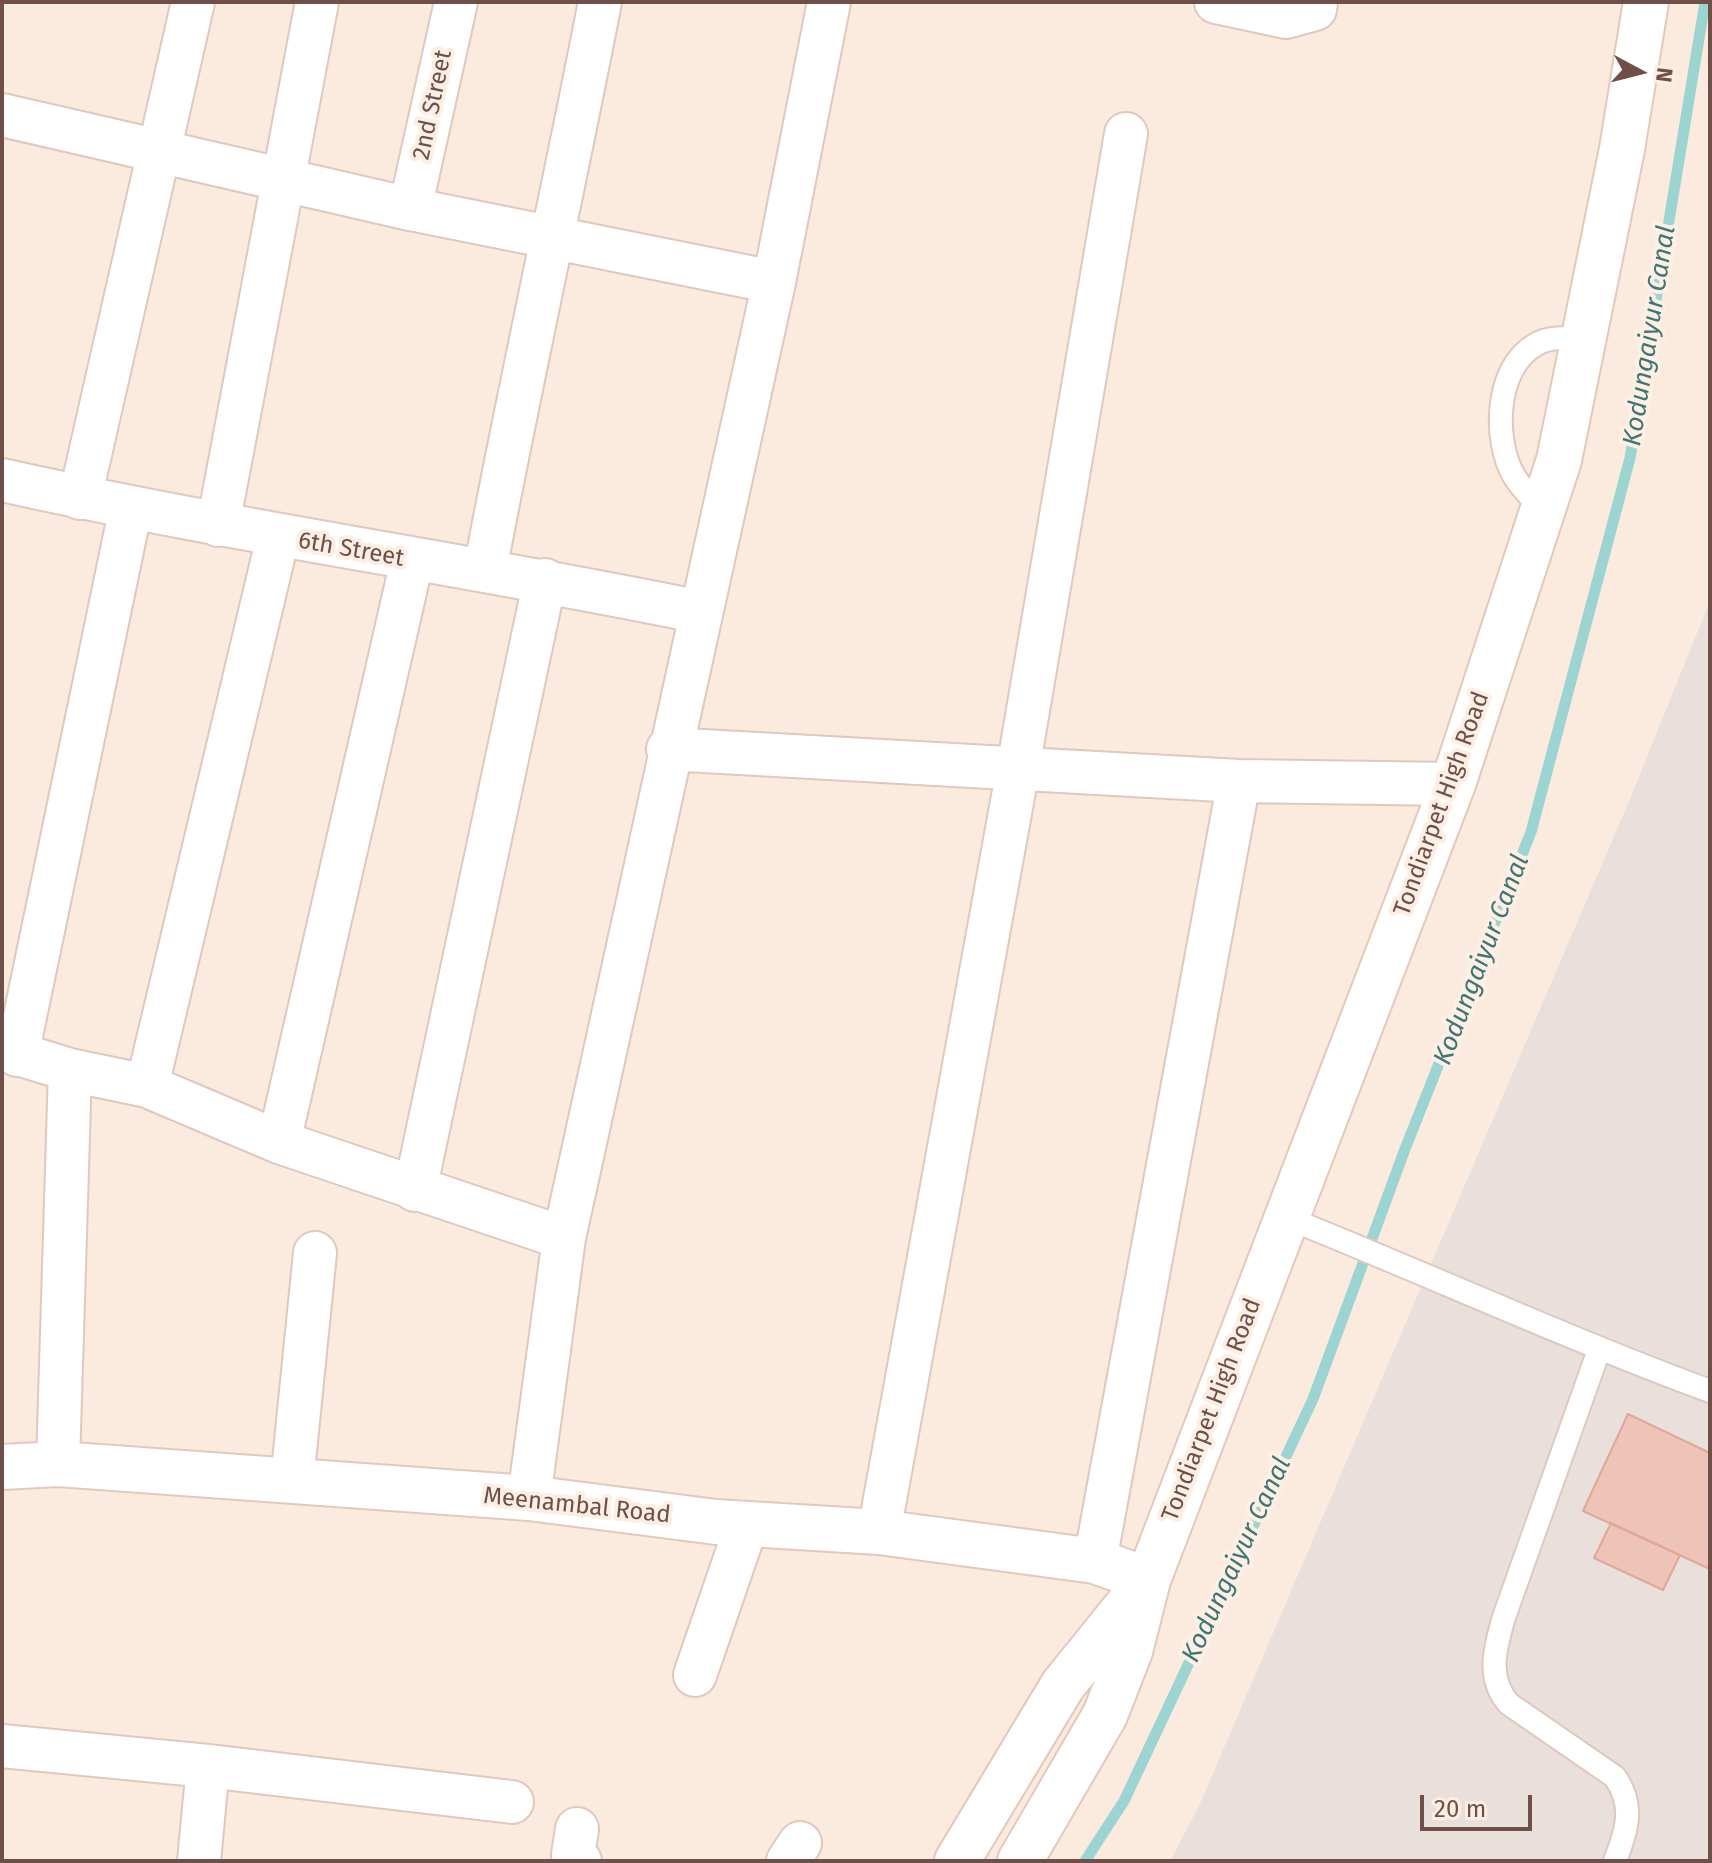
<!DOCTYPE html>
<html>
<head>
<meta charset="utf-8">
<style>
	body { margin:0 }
	#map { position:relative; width:1712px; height:1863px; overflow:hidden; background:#fbebdf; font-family:"Fira Sans",sans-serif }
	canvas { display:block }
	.frame { position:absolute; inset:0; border:4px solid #704f48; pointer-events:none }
	.north { position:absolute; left:1600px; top:32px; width:80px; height:80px; -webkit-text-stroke:6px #feefe5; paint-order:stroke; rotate:97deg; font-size:22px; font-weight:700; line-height:32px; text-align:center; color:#704f48 }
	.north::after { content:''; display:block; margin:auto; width:28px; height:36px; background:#704f48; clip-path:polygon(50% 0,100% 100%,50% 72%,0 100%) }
	.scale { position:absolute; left:1420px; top:1795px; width:112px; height:36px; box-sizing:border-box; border:4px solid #704f48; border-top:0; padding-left:10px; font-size:24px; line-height:28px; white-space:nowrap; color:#704f48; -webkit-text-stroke:6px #feefe5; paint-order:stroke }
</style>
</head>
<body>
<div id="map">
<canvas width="1712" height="1863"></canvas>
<div class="frame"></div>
<div class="north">N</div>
<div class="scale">20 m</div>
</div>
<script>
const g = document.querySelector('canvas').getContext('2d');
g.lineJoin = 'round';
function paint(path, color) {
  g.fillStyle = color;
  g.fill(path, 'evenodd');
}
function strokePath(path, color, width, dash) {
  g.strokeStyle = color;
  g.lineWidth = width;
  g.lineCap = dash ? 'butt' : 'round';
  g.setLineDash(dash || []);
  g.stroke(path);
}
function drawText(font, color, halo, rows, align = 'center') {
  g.font = font + ' "Fira Sans",sans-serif';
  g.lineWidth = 8;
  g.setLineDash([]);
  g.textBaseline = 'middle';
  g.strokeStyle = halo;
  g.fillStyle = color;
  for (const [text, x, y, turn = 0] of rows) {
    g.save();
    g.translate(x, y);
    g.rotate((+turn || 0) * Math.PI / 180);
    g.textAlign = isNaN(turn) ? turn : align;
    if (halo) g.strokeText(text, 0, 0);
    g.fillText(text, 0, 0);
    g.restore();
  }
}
paint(new Path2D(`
	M1710,601V1861H1170L1199,1806L1630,799Z`), '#e9dfdb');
strokePath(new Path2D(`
	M1085,1861L1124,1801L1313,1399L1405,1149L1531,832L1630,458L1705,2`), '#9cd4d2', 11);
const building = new Path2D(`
	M1628,1414L1710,1453V1569L1583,1511Z
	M1611,1523L1680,1555L1663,1590L1594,1558Z`);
paint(building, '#efc4b8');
strokePath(building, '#e1a799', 2);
const lane = new Path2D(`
	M1542,509C1533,499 1521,488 1514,476C1493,440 1495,368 1535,345C1549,336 1567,338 1583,339
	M1285,1217C1427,1274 1566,1338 1710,1391
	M1599,1350L1504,1617C1495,1648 1486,1678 1509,1704L1615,1777C1635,1806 1627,1830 1615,1861`);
const street = new Path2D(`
	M1216,2L1286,17L1315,9L1316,2
	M2,115L410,209L774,282
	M410,209L456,2
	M2,480C234,532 468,564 700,612
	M80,498L193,2
	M218,525L317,2
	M485,570C521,380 563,192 600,2
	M668,749L1239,781L1453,784
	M2,1049L70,1070L147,1086L279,1142L564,1238
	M17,1055L131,507
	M147,1086L278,537
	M279,1142L412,561
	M415,1190L545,580
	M58,1464L70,1070
	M292,1481L315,1253
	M529,1498L564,1238L774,282L829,2
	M879,1532L1018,769L1126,134
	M1095,1561L1239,781
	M695,1675L747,1524
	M2,1746L208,1766L512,1802
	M577,1829L573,1855L580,1861
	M199,1861L208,1766
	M788,1861L800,1843`);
const secondary = new Path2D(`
	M2,1467L58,1464L529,1498L716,1522L879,1532L1095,1561L1148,1580
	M957,1861L1063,1685L1139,1591
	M1020,1861L1105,1715L1130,1651L1148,1580L1453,784L1559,460L1622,149L1646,2`);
strokePath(lane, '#e0c8bf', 26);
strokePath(street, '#e0c8bf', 46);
strokePath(secondary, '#e5c8bc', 48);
strokePath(lane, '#fff', 22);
strokePath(street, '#fff', 42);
strokePath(secondary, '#fff', 44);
drawText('24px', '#704f48', '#feefe5', [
	["2nd Street",433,105,-78],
	["6th Street",351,550,10],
	["Tondiarpet High Road",1442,804,-70],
	["Tondiarpet High Road",1212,1410,-69],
	["Meenambal Road",577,1506,6]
]);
drawText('italic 26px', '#3d7674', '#feefe5', [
	["Kodungaiyur Canal",1650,336,-81],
	["Kodungaiyur Canal",1482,960,-69],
	["Kodungaiyur Canal",1237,1560,-65]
]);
</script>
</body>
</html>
